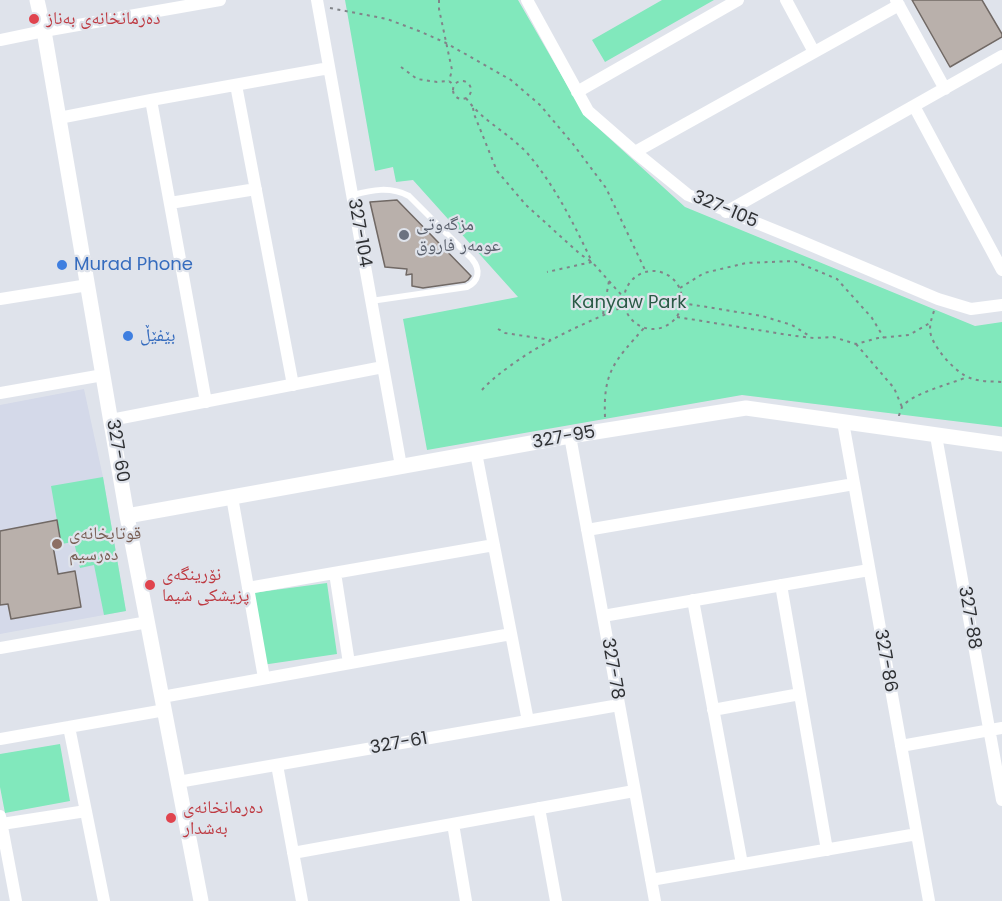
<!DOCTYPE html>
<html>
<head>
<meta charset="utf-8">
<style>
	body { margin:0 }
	canvas { display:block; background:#dfe3eb }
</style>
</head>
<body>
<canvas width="1002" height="901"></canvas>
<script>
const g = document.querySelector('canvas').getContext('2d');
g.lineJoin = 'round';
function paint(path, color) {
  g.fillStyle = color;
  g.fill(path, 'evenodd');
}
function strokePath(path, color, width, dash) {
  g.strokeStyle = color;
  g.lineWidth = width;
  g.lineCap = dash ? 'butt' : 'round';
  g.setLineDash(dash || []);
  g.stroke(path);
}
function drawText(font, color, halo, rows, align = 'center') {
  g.font = font + ' Poppins,"Noto Naskh Arabic",sans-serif';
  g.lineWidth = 4.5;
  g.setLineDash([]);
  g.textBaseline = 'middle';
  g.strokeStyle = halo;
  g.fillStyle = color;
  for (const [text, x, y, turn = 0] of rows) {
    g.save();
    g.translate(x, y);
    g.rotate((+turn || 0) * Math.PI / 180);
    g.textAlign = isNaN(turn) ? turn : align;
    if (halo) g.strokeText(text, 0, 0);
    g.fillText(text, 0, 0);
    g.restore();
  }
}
paint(new Path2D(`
	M84,389L103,477L126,611L0,634V405Z`), '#d4d9e9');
paint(new Path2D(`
	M345,0H518L585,116L685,207L975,326L1002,322V427L742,395L427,450L403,319L518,297L413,180L396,182L393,167L375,171Z
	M662,0H714L605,62L592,40Z
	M103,477L126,611L104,615L94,565L80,568L74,542L61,544L51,486Z
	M327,583L337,654L262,665L252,593Z
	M60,744L70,801L5,813L0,787V754Z`), '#81e8bc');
const building = new Path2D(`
	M912,0H982L1002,34V37L950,67Z
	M397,200L471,276L468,280L465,282L423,288L412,286V274L406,275L407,269L385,267L370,202Z
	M57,520L61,544L53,546L58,574L75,571L81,607L11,619L8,604L0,605V531Z`);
paint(building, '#b9b0ab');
strokePath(building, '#716965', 1.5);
strokePath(new Path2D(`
	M439,0V9L452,70L449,81
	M330,8L387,19L419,31L446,43L511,80L540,105L573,144L606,188L646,272
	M401,67L417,79L437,82L449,81L455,86
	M453 90a9 9 0 1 1 18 0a9 9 0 1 1-18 0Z
	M466,98C482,121 509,133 528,154C555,186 574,224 592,262L547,272
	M473,108L474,114L497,171L526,205L580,254L592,262L625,299
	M624 300a29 29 0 1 1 58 0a29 29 0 1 1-58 0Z
	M680,288L704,273L746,263L794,261L837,279L872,318L884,338
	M682,303L762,316L792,325L811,337
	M934,311C931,320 928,329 932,338C937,351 956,373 970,378C980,382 991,381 1002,382
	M603,314L609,281
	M677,317L795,336L814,338L833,337L856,344L878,338L909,335L930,323
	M498,329L505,333L551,340
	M856,344L894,388L902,407
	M482,390C490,381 499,374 510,366C545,340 585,323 625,306
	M899,416C899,415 902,407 902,407C912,393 951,384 967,377
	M605,417C603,371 615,361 644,328`), '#818489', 2, [3, 4.5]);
strokePath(new Path2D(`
	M353,195C372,190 390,186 409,196L472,259C481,270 479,281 467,287L371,301`), '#fff', 6);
strokePath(new Path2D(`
	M317,0L401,466
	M527,0L588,111L635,152L688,195L796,239L938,299L971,309L1002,305
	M786,0L814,52
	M896,0L945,89
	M0,40L44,31L220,0
	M236,85L293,385
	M577,92L738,0
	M151,100L206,402
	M914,106L1002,270
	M59,118L151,100L329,68
	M635,152L899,5
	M170,203L256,189
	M726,212L1002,56
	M0,299L88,285
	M0,393L103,375
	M111,420L383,367
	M843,422L929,901
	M570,436L655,901
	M936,436L1002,800
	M476,453L528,721
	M232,497L264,678
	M587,530L854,484
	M335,573L349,663
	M781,585L827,850
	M248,588L494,545
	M693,600L742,864
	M603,616L869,570
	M0,648L148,622
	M162,697L511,634
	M713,710L800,694
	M69,727L104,901
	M0,739L165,710
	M901,746L1002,728
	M277,765L302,901
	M178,782L619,705
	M539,808L556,901
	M0,816L16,901
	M2,824L86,811
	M453,824L466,901
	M293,853L634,791
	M651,880L917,834`), '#fff', 12);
strokePath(new Path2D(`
	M37,0L44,31L127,516L201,901
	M127,516L570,436L746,408L1002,444`), '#fff', 15);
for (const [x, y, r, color] of [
	[34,19,6,"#e0444e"],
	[404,235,6,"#6b7280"],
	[62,265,6,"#3f7fe0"],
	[128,336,6,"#3f7fe0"],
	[57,544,6,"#8d6e63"],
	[150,585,6,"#e0444e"],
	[171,818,6,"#e0444e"]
]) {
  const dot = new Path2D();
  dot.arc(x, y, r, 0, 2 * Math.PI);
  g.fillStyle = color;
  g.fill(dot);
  strokePath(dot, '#dfe3eb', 2);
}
drawText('18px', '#be3a42', '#dfe3eb', [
	["دەرمانخانەی بەناز",46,19],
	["نۆرینگەی",162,575],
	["پزیشکی شیما",162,596],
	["دەرمانخانەی",183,808],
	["بەشدار",183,829]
], 'left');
drawText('18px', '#2e3033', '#dfe3eb', [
	["327-105",725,210,23],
	["327-104",359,233,80],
	["327-95",564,438,-10],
	["327-60",117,451,80],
	["327-88",969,618,80],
	["327-86",885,661,80],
	["327-78",612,669,80],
	["327-61",399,744,-10]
]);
drawText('18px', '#5b616d', '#dfe3eb', [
	["مزگەوتی",416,225],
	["عومەر فاروق",416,246]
], 'left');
drawText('18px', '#366cbe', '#dfe3eb', [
	["Murad Phone",74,265],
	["بێفێڵ",140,336]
], 'left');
drawText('18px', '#2a5a46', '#dfe3eb', [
	["Kanyaw Park",629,303]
]);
drawText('18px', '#785e54', '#dfe3eb', [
	["قوتابخانەی",69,534],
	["دەرسیم",69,555]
], 'left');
</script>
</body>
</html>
